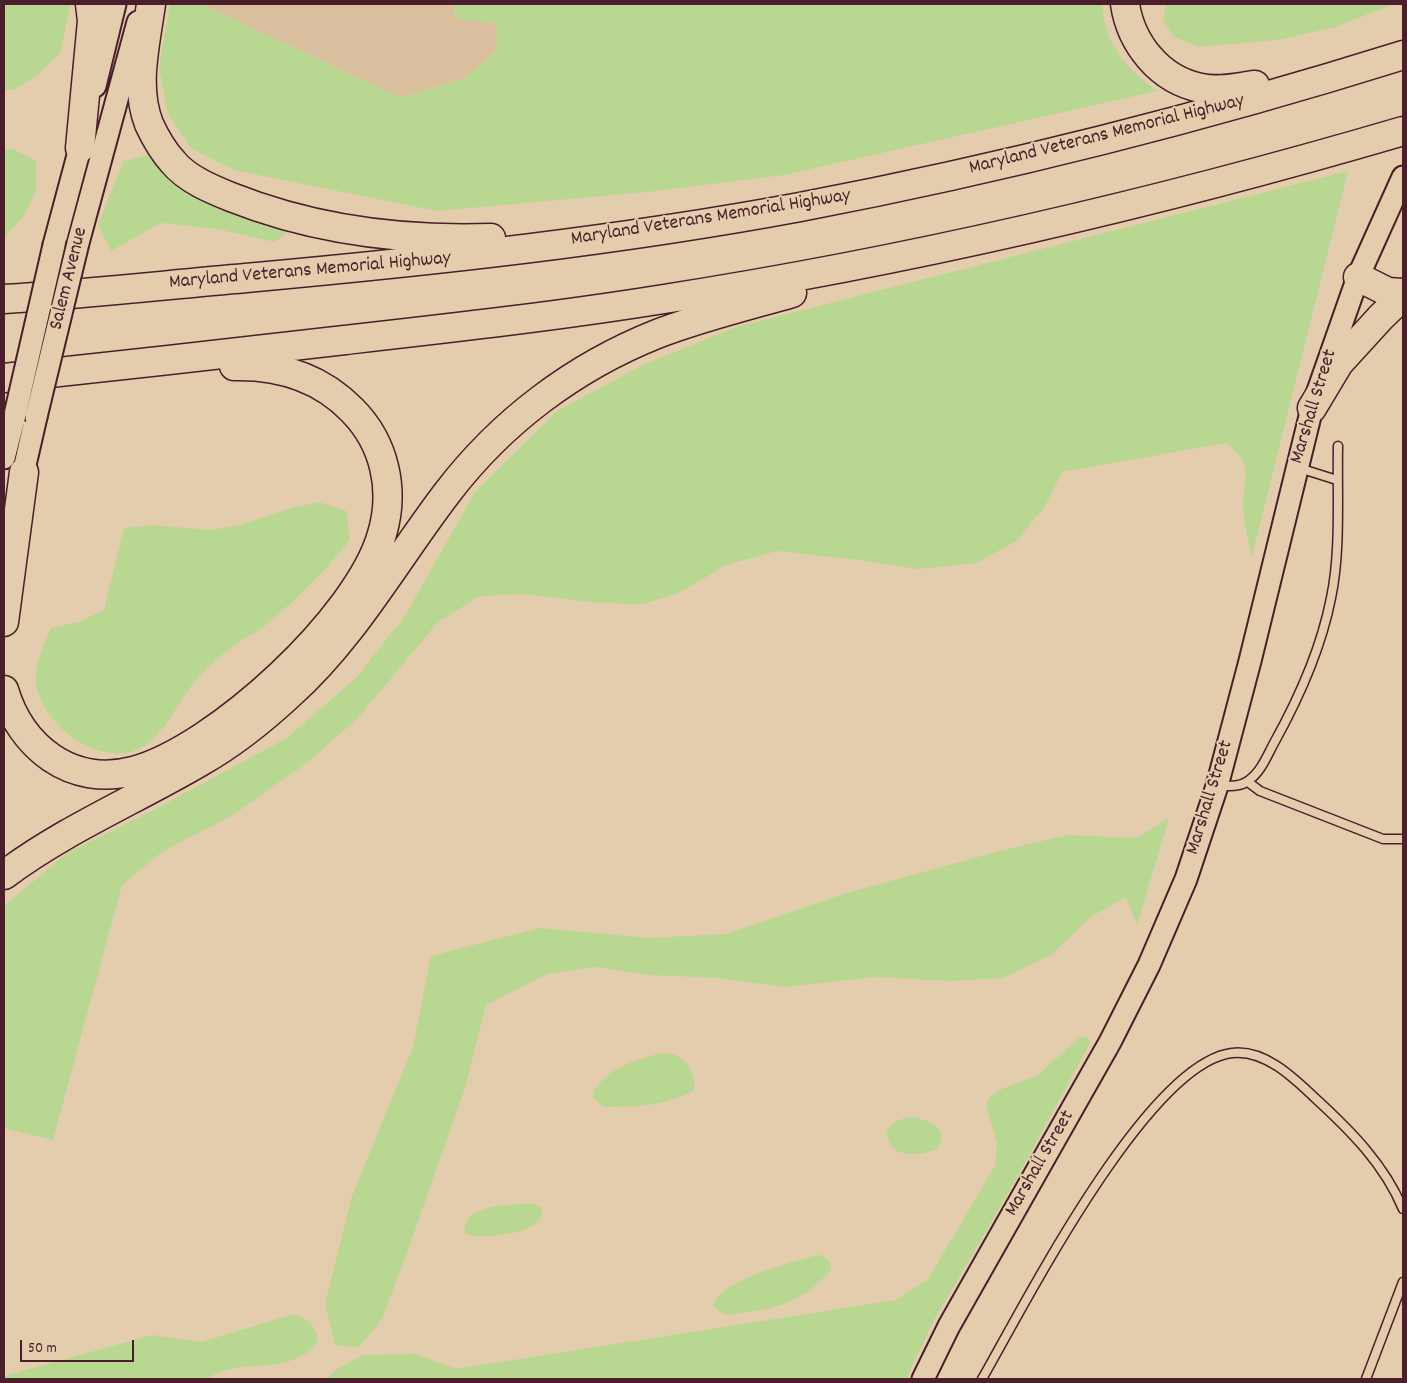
<!DOCTYPE html>
<html>
<head>
<meta charset="utf-8">
<style>
	body { margin:0 }
	#map { position:relative; width:1407px; height:1383px; overflow:hidden; background:#e4cdad; font-family:Dekko,sans-serif }
	canvas { display:block }
	.frame { position:absolute; inset:0; border:5px solid #4a1f2b; pointer-events:none }
	.scale { position:absolute; left:20px; top:1340px; width:114px; height:22px; box-sizing:border-box; border:2px solid #4a1f2b; border-top:0; padding-left:6px; font-size:15px; line-height:18px; white-space:nowrap; color:#4a1f2b; -webkit-text-stroke:4px #e4cdad; paint-order:stroke }
</style>
</head>
<body>
<div id="map">
<canvas width="1407" height="1383"></canvas>
<div class="frame"></div>
<div class="scale">50 m</div>
</div>
<script>
const g = document.querySelector('canvas').getContext('2d');
g.lineJoin = 'round';
function paint(path, color) {
  g.fillStyle = color;
  g.fill(path, 'evenodd');
}
function strokePath(path, color, width, dash) {
  g.strokeStyle = color;
  g.lineWidth = width;
  g.lineCap = dash ? 'butt' : 'round';
  g.setLineDash(dash || []);
  g.stroke(path);
}
function drawText(font, color, halo, rows, align = 'center') {
  g.font = font + ' Dekko,sans-serif';
  g.lineWidth = 4;
  g.setLineDash([]);
  g.textBaseline = 'middle';
  g.strokeStyle = halo;
  g.fillStyle = color;
  for (const [text, x, y, turn = 0] of rows) {
    g.save();
    g.translate(x, y);
    g.rotate((+turn || 0) * Math.PI / 180);
    g.textAlign = isNaN(turn) ? turn : align;
    if (halo) g.strokeText(text, 0, 0);
    g.fillText(text, 0, 0);
    g.restore();
  }
}
paint(new Path2D(`
	M201,4H455L454,18L496,23L497,50L464,78L401,98Z`), '#dabf9e');
paint(new Path2D(`
	M4,4H71L60,53L40,73L16,89L4,90Z
	M170,4H201L401,98L464,78L497,50L496,23L454,18L455,4H1102C1105,45 1125,67 1157,91L784,175L647,192L437,211L234,170L192,149L168,115L159,67Z
	M1166,4H1394L1335,27L1278,40L1199,47L1174,37L1163,20Z
	M11,148L36,161V191L23,217L4,238V151Z
	M150,154L163,174L190,186L240,217L291,229L275,242L217,229L161,223L111,251L98,225L123,162Z
	M1348,171L1252,556C1248,540 1244,525 1243,509C1243,478 1256,466 1226,443L1062,472L1045,506L1018,540L977,563L918,569L859,560L777,551L726,565L679,593L643,604L600,603L525,594L480,596L438,622L357,719L309,761L233,815L162,852L122,885L53,1140L4,1128V906L67,853L150,812L287,738L357,677L405,616L475,492L557,411L643,365L736,327Z
	M319,502L346,511L350,540C323,573 295,601 262,628C254,634 244,638 236,644C221,654 203,671 192,685C176,706 163,736 139,749C109,763 71,742 53,719C26,685 35,664 51,628L79,622L104,610L124,528L153,525L209,530L237,526L292,508Z
	M1169,818L1137,925L1126,897L1092,916L1051,955L1003,978L949,981L876,977L785,987L718,978L650,975L596,967L547,974L486,1005L465,1088L403,1264L382,1319L359,1347L335,1345L325,1304L352,1196L413,1047L431,956L540,928L648,938L726,934L847,893L996,852L1067,835L1136,838Z
	M1087,1036L1090,1043L1014,1183L933,1322L906,1379H326L337,1369L363,1355L416,1354L456,1369L896,1300L928,1279L995,1166L997,1142L986,1107L989,1098L999,1090L1038,1075L1079,1038Z
	M662,1053C666,1054 671,1053 675,1055C688,1060 698,1079 693,1091C664,1106 636,1107 604,1107L593,1097L594,1090C612,1066 635,1060 662,1053Z
	M911,1117C929,1120 950,1127 937,1149C918,1157 887,1159 887,1131C893,1121 900,1119 911,1117Z
	M531,1204L540,1206C555,1232 481,1242 465,1233C461,1203 512,1205 531,1204Z
	M818,1255C827,1257 831,1260 831,1270C799,1306 773,1309 727,1315L719,1312L713,1305C722,1279 793,1262 818,1255Z
	M294,1314C309,1320 316,1325 318,1342C286,1379 243,1355 207,1379H4V1376L152,1335L201,1342Z`), '#b8d790');
const lane = new Path2D(`
	M1299,468L1337,480
	M1248,782L1260,791L1383,839H1403
	M1219,786C1229,786 1240,787 1248,781C1261,772 1267,756 1274,743C1299,698 1321,649 1331,598C1341,551 1337,495 1338,446
	M982,1379C1024,1306 1147,1063 1232,1053C1264,1049 1293,1077 1315,1098C1351,1131 1384,1164 1403,1209
	M1366,1379L1403,1282`);
const secondary = new Path2D(`
	M95,86L115,4
	M78,243L138,22
	M54,245L84,133
	M4,458L14,419
	M20,487L36,417
	M923,1379L949,1326L1110,1042L1149,965L1186,879L1217,786L1250,661L1312,408L1358,277L1403,177`);
const highway = new Path2D(`
	M151,4C146,42 134,86 149,124C155,137 163,151 173,162C187,179 211,189 231,197C314,230 402,241 491,238
	M1125,4C1131,44 1160,80 1201,88C1219,92 1238,87 1255,85
	M80,148L92,21L90,4
	M1358,277L1388,292L1403,293
	M4,299C85,294 165,285 246,278C432,261 617,241 800,207C1004,168 1205,117 1403,55
	M4,378C118,366 231,353 345,340C451,328 558,316 664,299C914,260 1161,202 1403,131
	M1312,408L1339,363L1381,317L1403,296
	M4,622L24,472
	M4,690C21,747 71,787 133,771C216,749 359,617 382,534C395,490 385,443 352,410C320,377 279,365 234,366
	M4,875C64,830 135,800 200,762C232,744 262,720 289,695C353,638 395,561 447,493C501,422 574,367 657,334C701,317 747,306 792,293`);
strokePath(lane, '#4a1f2b', 11);
strokePath(secondary, '#4a1f2b', 25);
strokePath(highway, '#4a1f2b', 31);
strokePath(lane, '#e4cdad', 8);
strokePath(secondary, '#e4cdad', 21);
strokePath(highway, '#e4cdad', 28);
const secondaryBridge = new Path2D(`
	M36,417L78,243
	M14,419L54,245`);
strokePath(secondaryBridge, '#4a1f2b', 25, []);
strokePath(secondaryBridge, '#e4cdad', 21);
drawText('20px', '#4a1f2b', '#e4cdad', [
	["Maryland Veterans Memorial Highway",1107,136,-14],
	["Maryland Veterans Memorial Highway",711,219,-9],
	["Maryland Veterans Memorial Highway",310,272,-5],
	["Salem Avenue",70,279,-76],
	["Marshall Street",1315,407,-73],
	["Marshall Street",1211,798,-73],
	["Marshall Street",1041,1164,-60]
]);
</script>
</body>
</html>
